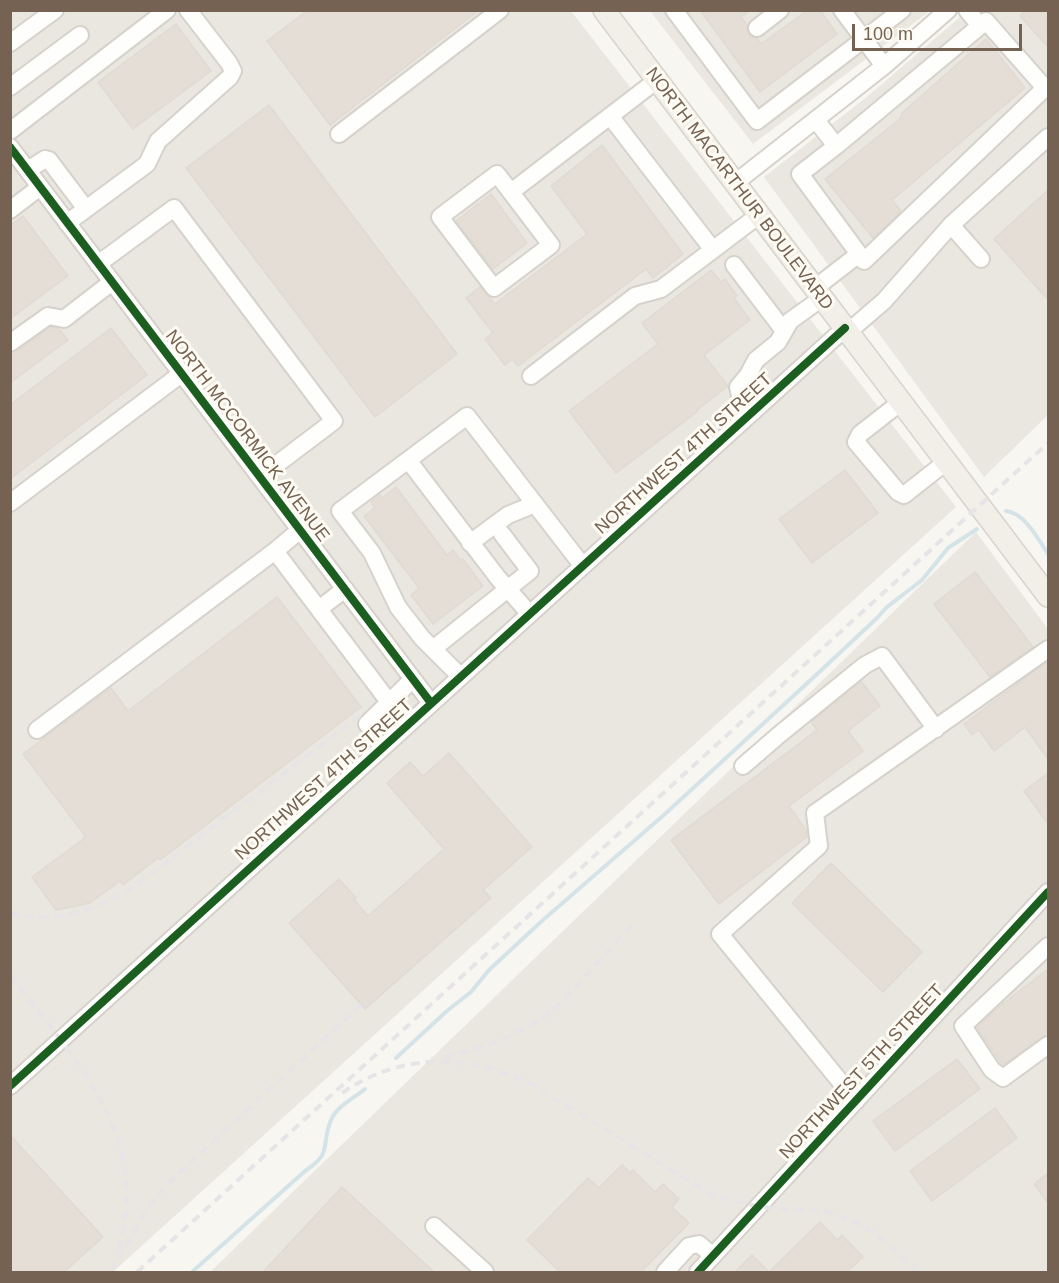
<!DOCTYPE html>
<html>
<head>
<meta charset="utf-8">
<style>
	body { margin:0 }
	#map { position:relative; width:1059px; height:1283px; overflow:hidden; background:#f8f6f0; font-family:Helvetica,sans-serif }
	canvas { display:block }
	.frame { position:absolute; inset:0; border:12px solid #756252; pointer-events:none }
	.scale { position:absolute; left:852px; top:24px; width:170px; height:27px; box-sizing:border-box; border:3px solid #756252; border-top:0; padding-left:8px; font-size:18px; line-height:21px; white-space:nowrap; color:#756252; -webkit-text-stroke:4px #fefbf4; paint-order:stroke }
</style>
</head>
<body>
<div id="map">
<canvas width="1059" height="1283"></canvas>
<div class="frame"></div>
<div class="scale">100 m</div>
</div>
<script>
const g = document.querySelector('canvas').getContext('2d');
g.lineJoin = 'round';
function paint(path, color) {
  g.fillStyle = color;
  g.fill(path, 'evenodd');
}
function strokePath(path, color, width, dash) {
  g.strokeStyle = color;
  g.lineWidth = width;
  g.lineCap = dash ? 'butt' : 'round';
  g.setLineDash(dash || []);
  g.stroke(path);
}
function drawText(font, color, halo, rows, align = 'center') {
  g.font = font + ' Helvetica,sans-serif';
  g.lineWidth = 6;
  g.setLineDash([]);
  g.textBaseline = 'middle';
  g.strokeStyle = halo;
  g.fillStyle = color;
  for (const [text, x, y, turn = 0] of rows) {
    g.save();
    g.translate(x, y);
    g.rotate((+turn || 0) * Math.PI / 180);
    g.textAlign = isNaN(turn) ? turn : align;
    if (halo) g.strokeText(text, 0, 0);
    g.fillText(text, 0, 0);
    g.restore();
  }
}
paint(new Path2D(`
	M10,11H571L956,507L113,1272H11Z
	M650,11H930L753,144Z
	M967,11H1048V415L984,477L764,177L868,96Z
	M976,532L1048,629V1272H210Z`), '#eae7e1');
strokePath(new Path2D(`
	M1006,511C1025,513 1038,539 1048,554
	M396,1058L448,1010L471,992L489,970L543,920L665,814L815,676L877,618L887,607L922,580L948,548L977,529
	M192,1272L305,1171C334,1152 320,1146 331,1120C337,1106 354,1098 365,1089`), '#d3e3e7', 4);
const building = new Path2D(`
	M308,10H479L330,125L267,41Z
	M700,10H751L741,17L747,25L748,34L757,38L761,44L808,10H820L837,34L760,92Z
	M1026,10H1048V47L1020,16Z
	M176,24L211,71L133,129L98,82Z
	M986,39L1025,88L892,200L901,211L873,238L825,179L901,118L902,113Z
	M269,105L457,354L375,417L186,168Z
	M602,145L683,254L653,278L646,269L518,366L512,359L505,365L485,339L493,333L466,298L480,287L495,304L587,234L551,186Z
	M1048,190V300L994,239Z
	M491,194L527,243L493,269L456,221Z
	M23,216L68,276L10,319V226Z
	M711,270L721,282L725,279L737,296L734,298L750,320L704,355L728,386L696,411L697,412L616,473L569,411L658,344L642,323Z
	M50,327L59,329L68,340L10,383V357Z
	M111,328L147,375L10,479V405Z
	M845,470L878,513L812,563L779,519Z
	M396,487L447,555L453,550L461,561L463,559L483,586L433,624L411,595L419,588L364,516L375,508L371,502L380,495L382,498Z
	M975,572L1033,647L990,677L934,604Z
	M277,597L361,707L160,860L158,858L123,885L120,881L90,903L56,910L32,877L86,837L23,754L111,688L128,711Z
	M1048,661V759L1025,727L994,751L979,730L972,735L964,724Z
	M861,681L880,706L848,731L863,751L789,806L806,830L807,837L719,904L671,840L817,730L811,722Z
	M449,753L532,847L483,890L491,898L365,1009L289,923L339,879L356,898L354,900L368,916L444,849L387,783L410,762L423,776Z
	M1048,773V824L1024,791Z
	M831,863L922,952L883,992L792,903Z
	M1048,969V1035L1042,1037L1003,1065L977,1028L996,1009Z
	M957,1059L980,1089L895,1151L873,1121Z
	M995,1108L1017,1138L932,1201L910,1171Z
	M10,1135L103,1237L64,1272H10Z
	M622,1165L630,1173L633,1170L655,1192L663,1184L679,1199L672,1207L689,1223L641,1272H560L527,1240L588,1178L599,1188Z
	M1048,1173V1203L1034,1184Z
	M342,1187L434,1272H263Z
	M820,1222L837,1240L842,1235L863,1257L847,1272H735L752,1255L769,1272Z`);
paint(building, '#e4ded7');
strokePath(building, '#e0dad3', 1.5);
const minor = new Path2D(`
	M674,10L757,121L902,10
	M842,10L884,66
	M967,10L980,26
	M986,21L1045,88L864,261L800,174L836,146Z
	M757,28L780,10
	M10,43L55,10
	M10,87L80,35
	M610,116L713,250
	M816,120L836,146
	M10,131L167,10
	M339,134L500,10
	M10,147L431,703
	M28,170L45,159L49,160L86,209
	M497,174L551,245L494,288L440,217Z
	M735,183L884,66L948,10
	M511,192L657,80
	M10,210L40,187
	M67,223L147,164L158,141L230,77L233,71L229,63L188,10
	M951,225L981,259
	M98,264L174,208L334,421L260,477
	M734,265L784,331
	M815,288L859,254
	M848,332L884,301L951,225L1048,137
	M10,343L48,316L64,319L112,282
	M531,376L635,296L661,289L759,215
	M901,402L860,434L856,442L898,492L904,495L946,462
	M753,412L741,400L738,387L748,375L756,360L778,342L790,321L822,298
	M408,460L498,578L529,613
	M10,503L181,374
	M300,530L275,551L389,702
	M470,543L508,515L535,504
	M319,609L345,589
	M433,649L530,571L502,534
	M460,676L422,638L398,607L372,553L340,511L467,416L582,565
	M367,724L413,679
	M37,730L275,551
	M743,766L780,734L865,665L882,656L936,729
	M1048,946L963,1026L992,1070L1003,1078L1048,1045
	M10,1086L845,328
	M856,1101L720,934L819,846L815,813L1048,649
	M434,1226L485,1272
	M665,1272L689,1246L699,1244L713,1256
	M698,1272L1048,892`);
const major = new Path2D(`
	M604,10L1048,596`);
strokePath(minor, '#d6d2cb', 20);
strokePath(major, '#d9d3cd', 24);
strokePath(minor, '#fefefd', 16);
strokePath(major, '#f2efe8', 21);
strokePath(new Path2D(`
	M10,913C51,924 93,911 128,891L362,714
	M10,975C76,1062 150,1131 119,1249
	M445,1057C485,1047 526,1034 557,1006C585,980 608,948 636,922
	M342,1093C402,1052 470,1053 533,1085L712,1195L759,1207L826,1211L853,1221L873,1232L918,1272
	M111,1272L147,1209L167,1184L362,1004
	M137,1272L1048,443`), '#e6e4e6', 4, [9, 6]);
strokePath(new Path2D(`
	M10,147L431,703
	M10,1086L845,328
	M698,1272L1048,892`), '#1b5e20', 8);
drawText('18px', '#756252', '#fefbf4', [
	["NORTH MACARTHUR BOULEVARD",739,189,53],
	["NORTH MCCORMICK AVENUE",247,436,53],
	["NORTHWEST 4TH STREET",684,454,-42],
	["NORTHWEST 4TH STREET",324,780,-42],
	["NORTHWEST 5TH STREET",862,1072,-47]
]);
</script>
</body>
</html>
